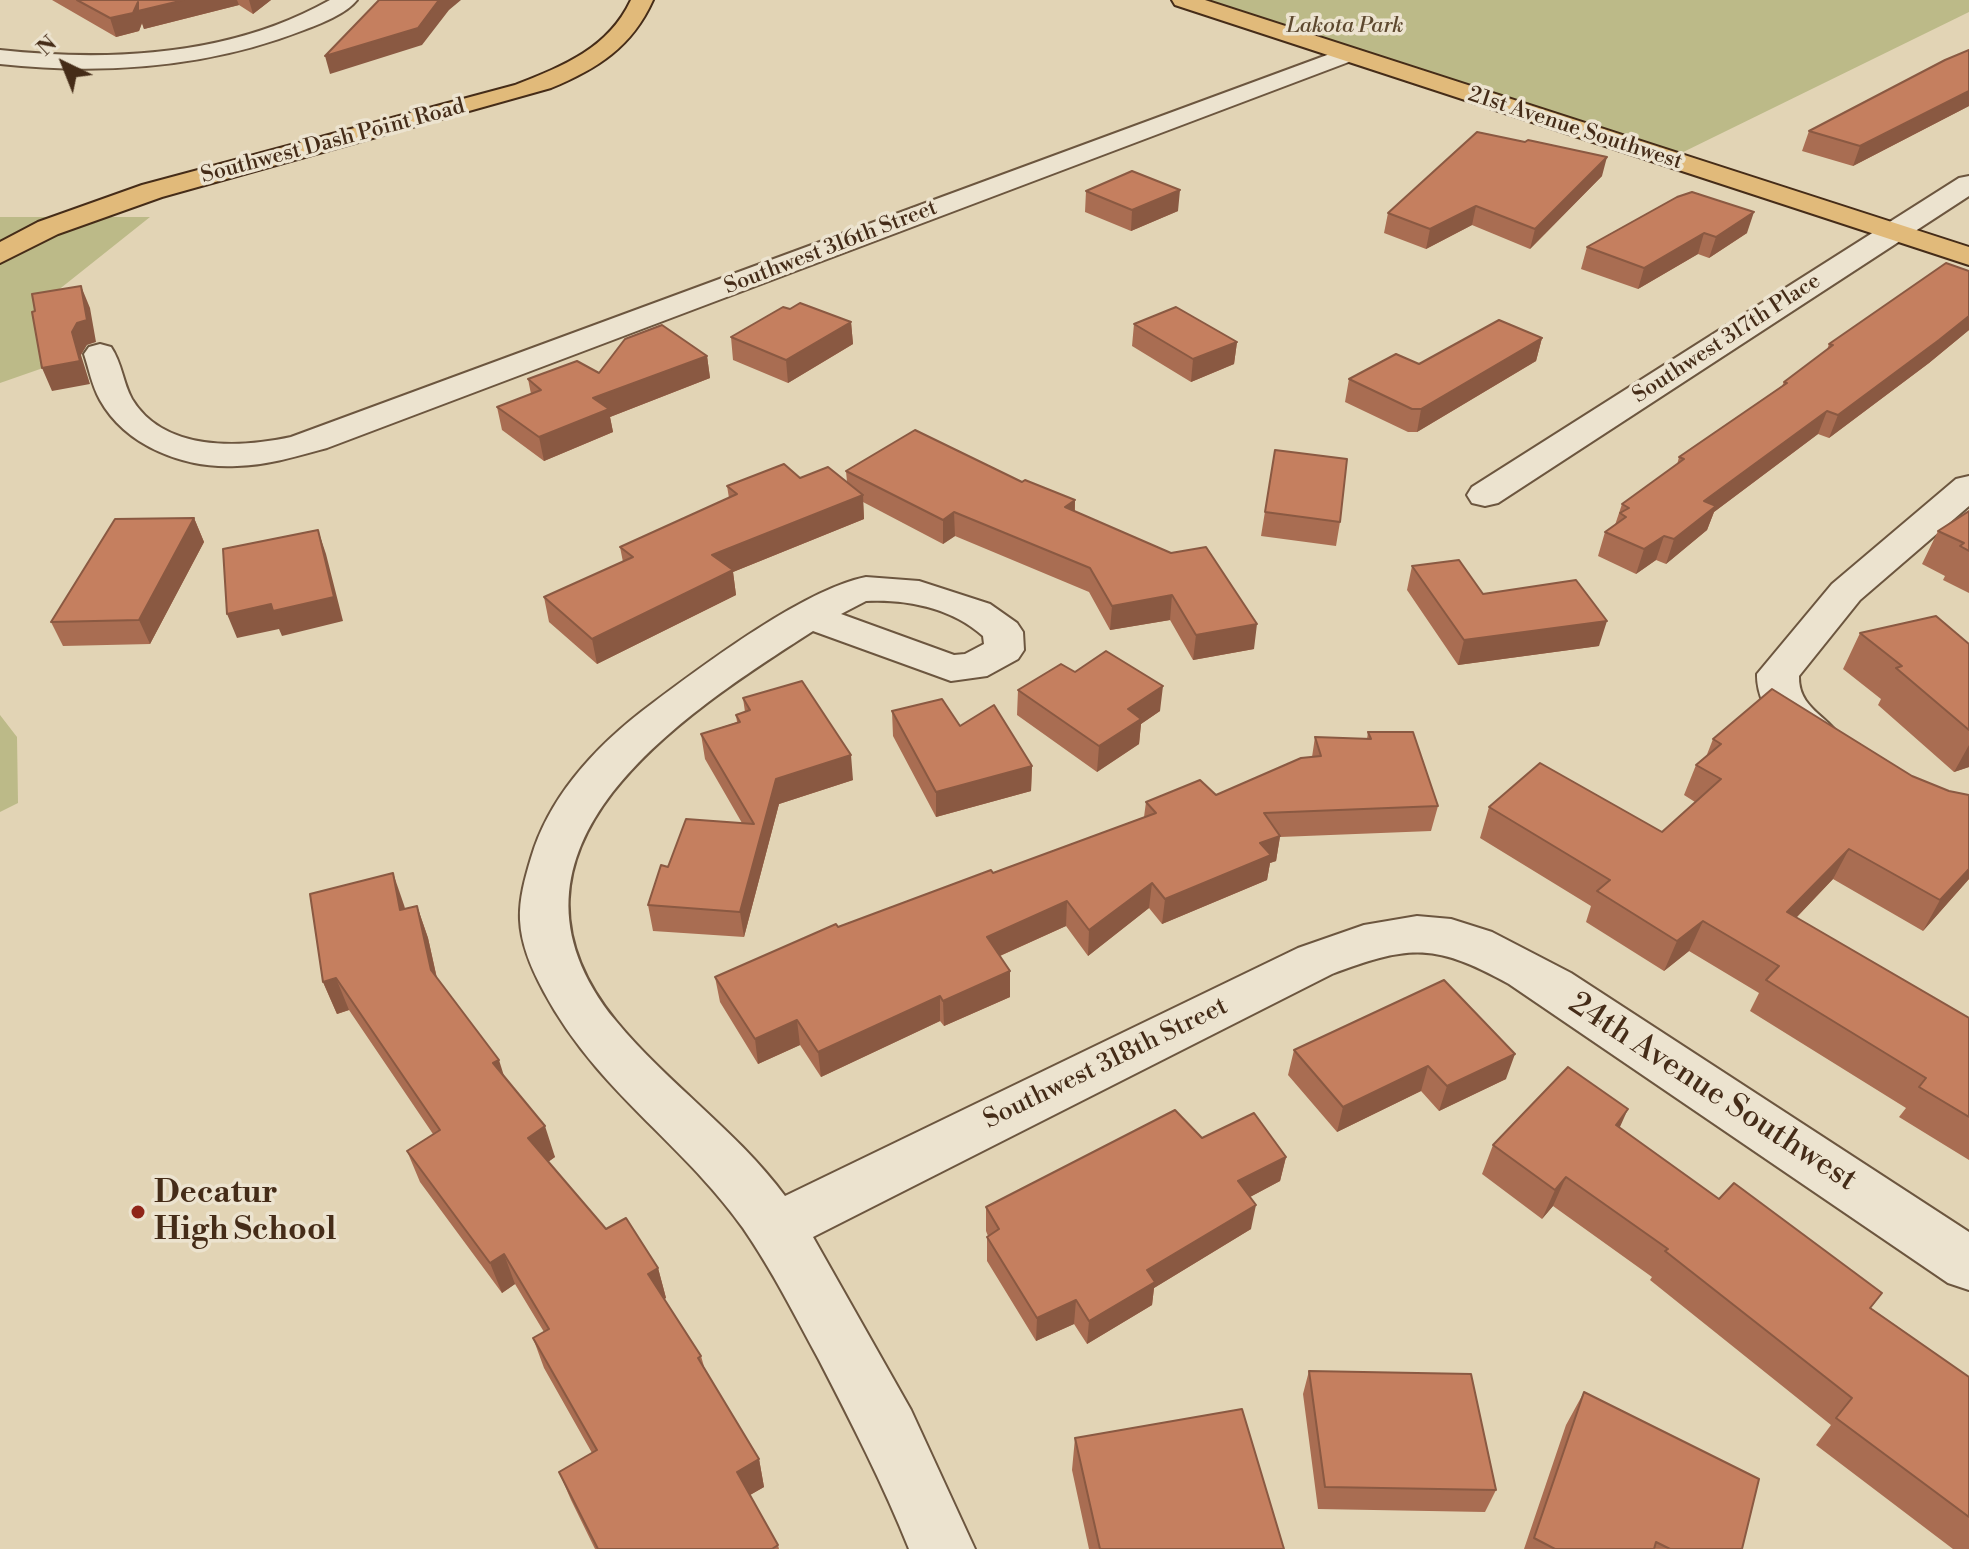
<!DOCTYPE html>
<html>
<head>
<meta charset="utf-8">
<style>
	body { margin:0 }
	#map { position:relative; width:1969px; height:1549px; overflow:hidden; background:#e2d4b5; font-family:"Libre Bodoni",serif }
	canvas { display:block }
	.north { position:absolute; left:24px; top:24px; width:80px; height:80px; -webkit-text-stroke:6px #ece3cf; paint-order:stroke; rotate:317deg; font-size:22px; font-weight:700; line-height:32px; text-align:center; color:#452c18 }
	.north::after { content:''; display:block; margin:auto; width:28px; height:36px; background:#452c18; clip-path:polygon(50% 0,100% 100%,50% 72%,0 100%) }
</style>
</head>
<body>
<div id="map">
<canvas width="1969" height="1549"></canvas>
<div class="north">N</div>
</div>
<script>
const g = document.querySelector('canvas').getContext('2d');
g.lineJoin = 'round';
function paint(path, color) {
  g.fillStyle = color;
  g.fill(path, 'evenodd');
}
function strokePath(path, color, width, dash) {
  g.strokeStyle = color;
  g.lineWidth = width;
  g.lineCap = dash ? 'butt' : 'round';
  g.setLineDash(dash || []);
  g.stroke(path);
}
function drawText(font, color, halo, rows, align = 'center') {
  g.font = font + ' "Libre Bodoni",serif';
  g.lineWidth = 7;
  g.setLineDash([]);
  g.textBaseline = 'middle';
  g.strokeStyle = halo;
  g.fillStyle = color;
  for (const [text, x, y, turn = 0] of rows) {
    g.save();
    g.translate(x, y);
    g.rotate((+turn || 0) * Math.PI / 180);
    g.textAlign = isNaN(turn) ? turn : align;
    if (halo) g.strokeText(text, 0, 0);
    g.fillText(text, 0, 0);
    g.restore();
  }
}
paint(new Path2D(`
	M1183,0H1969V12L1669,159Z
	M0,217H150L47,299L43,368L0,383Z
	M0,715L17,737L18,803L0,812Z`), '#bcba88');
const minor = new Path2D(`
	M330,0H357C346,14 320,24 304,30C207,68 102,75 0,64V50C111,62 231,56 330,0Z
	M1346,48L1354,50L1358,55L1354,60L327,448C298,456 268,465 237,466C186,469 126,447 100,400C92,386 89,369 84,354L89,347L100,344L111,347C122,363 123,383 132,399C164,452 240,448 291,437Z
	M1969,176V196L1498,503L1485,506L1472,503L1467,495L1472,487L1959,178Z
	M1969,476V506L1860,600L1799,676C1798,708 1827,715 1841,738L1835,748C1796,759 1756,712 1757,674L1832,584L1956,479Z
	M866,577L919,581L990,604L1017,623L1023,632L1024,650L1018,659L987,676L951,681L813,631C682,715 475,848 616,1021C668,1084 737,1131 785,1196L1298,948L1364,925L1417,916L1451,919L1492,932L1571,973L1969,1232V1290L1948,1283L1509,984C1436,944 1411,944 1332,974L813,1237L911,1410L975,1549H909C883,1484 851,1422 819,1360C795,1316 772,1270 743,1228C681,1141 597,1091 544,992C532,970 521,945 520,920C519,899 525,878 531,858C550,793 601,741 654,702C706,663 805,589 866,577ZM866,601C907,599 952,608 983,636L984,644L965,654L954,655L841,614Z`);
const major = new Path2D(`
	M631,0H653C632,47 597,69 551,88L162,197L58,234L0,263V242L38,222L142,185L515,85C563,66 608,49 631,0Z
	M1172,0H1205L1969,247V265L1175,5Z`);
strokePath(minor, '#6c563f', 4);
strokePath(major, '#452c18', 4);
paint(minor, '#ece3cf');
paint(major, '#e1ba7a');
paint(new Path2D(`
	M52,0H271L253,14L239,5L144,29L142,23L139,31L116,37Z
	M1969,50V106L1853,166L1802,151L1809,131Z
	M1525,142L1602,176L1530,249L1472,225L1426,249L1384,233L1388,213Z
	M1086,191L1178,211L1131,231L1085,212Z
	M1677,197L1747,233L1709,258L1698,254L1638,289L1581,269L1587,247Z
	M1969,271V330L1929,363L1829,438L1818,434L1714,512L1707,530L1666,564L1656,560L1636,574L1598,556L1605,532L1615,525L1622,504L1677,465L1679,457L1782,386L1784,382L1827,350L1829,344Z
	M790,309L851,322L853,344L788,383L733,360L731,337Z
	M1134,324L1237,342L1234,364L1191,382L1132,346Z
	M1542,338L1536,361L1417,432H1408L1345,402L1349,379Z
	M707,356L710,378L610,417L613,432L544,461L502,430L497,407L531,394L528,379L599,373Z
	M1275,450L1340,522L1336,546L1261,536Z
	M846,471L1022,482L1075,500V511L1254,649L1193,660L1170,620L1110,630L1089,592L955,536L943,544L863,502L864,519L733,572L736,595L597,664L549,622L544,597L623,562L620,547L729,498L727,486L800,478L847,482Z
	M1969,511V593L1943,580L1945,576L1922,564L1938,531Z
	M194,518L204,542L150,644L63,646L51,622Z
	M1412,566L1483,594L1599,646L1458,665L1407,590Z
	M1860,633L1969,644V767L1954,772L1878,705L1881,699L1843,669Z
	M1075,672L1160,711L1141,724L1139,744L1097,772L1017,715L1018,690Z
	M743,698L853,780L779,804L744,937L653,931L648,905L668,867L742,823L705,759L701,734L737,722L736,715L745,712Z
	M892,711L960,726L1032,766L1031,791L936,817L893,736Z
	M1368,732L1438,806L1431,831L1280,837L1276,861L1270,863L1267,880L1162,924L1149,908L1088,956L1066,926L1000,956L1010,971V997L944,1026L940,1021L821,1077L800,1045L758,1064L720,1002L715,977L838,927L993,873L1144,817L1146,802L1216,795L1312,757L1315,737L1367,739Z
	M1713,739L1912,776L1949,791L1969,795V879L1923,931L1833,879L1796,918L1969,1018V1160L1899,1117L1906,1108L1750,1011L1759,993L1689,951L1664,971L1586,922L1591,906L1480,838L1489,807L1662,832L1695,802L1684,795L1696,765L1706,757Z
	M404,905L405,909L417,906L428,938L437,978L505,1077L555,1157L548,1162L606,1229L658,1268L666,1298L664,1299L701,1356L705,1370L759,1459L764,1487L750,1495L778,1545L779,1549H595L571,1500L559,1472L592,1453L544,1368L533,1338L544,1332L515,1284L502,1293L420,1182L407,1151L433,1134L349,1010L337,1014L323,982Z
	M1444,980L1506,1079L1439,1111L1421,1091L1337,1132L1288,1075L1294,1050Z
	M1620,1128L1719,1199L1882,1293L1871,1308L1969,1377V1549H1953L1816,1445L1831,1425L1650,1280L1652,1277L1553,1206L1542,1219L1482,1174L1493,1145Z
	M1202,1138L1286,1157L1280,1181L1250,1197L1251,1229L1154,1288L1152,1305L1087,1344L1074,1324L1036,1341L987,1261V1237L988,1236L986,1231V1207Z
	M1309,1371L1496,1490L1485,1512L1318,1509L1303,1394Z
	M1584,1392L1742,1549H1524L1566,1425Z
	M1075,1438L1284,1549H1089L1072,1470Z`), '#a96d52');
paint(new Path2D(`
	M184,0H237L239,5L144,29L142,23L139,31L116,37L110,18L138,2Z
	M249,0H271L253,14Z
	M439,0H461L449,10L422,45L330,74L325,56Z
	M1969,91V106L1853,166L1860,146Z
	M1607,157L1602,176L1530,249L1535,229Z
	M1180,190L1178,211L1131,231L1132,210Z
	M1476,206L1472,225L1426,249L1430,229Z
	M1754,212L1747,233L1709,258L1716,237Z
	M1704,233L1698,254L1638,289L1644,268Z
	M81,286L90,308L96,342L87,345L81,355L90,384L52,391L42,368L72,332L77,323Z
	M1969,316V330L1929,363L1829,438L1838,415Z
	M851,322L853,344L788,383L786,360Z
	M1542,338L1536,361L1417,432L1421,409Z
	M1237,342L1234,364L1191,382L1193,359Z
	M707,356L710,378L610,417L613,432L544,461L539,437L593,398Z
	M1827,411L1818,434L1714,512L1707,530L1666,564L1674,539L1704,501Z
	M863,495L864,519L733,572L736,595L597,664L592,639L712,555Z
	M1075,500L1074,524L1065,507Z
	M954,512L955,536L943,544V520Z
	M194,518L204,542L150,644L139,620Z
	M318,530L326,554L343,621L282,636L279,629L237,638L227,614Z
	M1664,536L1656,560L1636,574L1644,549Z
	M1172,595L1170,620L1110,630L1112,606Z
	M1607,621L1599,646L1458,665L1464,640Z
	M1257,624L1254,649L1193,660L1196,635Z
	M1163,686L1160,711L1141,724L1139,744L1097,772L1099,746L1128,709Z
	M1969,745V767L1954,772Z
	M851,755L853,780L779,804L744,937L740,912L776,779Z
	M1032,766L1031,791L936,817V792Z
	M1280,836L1276,861L1270,863L1267,880L1162,924L1165,899L1260,843Z
	M1849,849L1833,879L1772,943L1787,912Z
	M1969,869V879L1923,931L1940,900Z
	M393,873L404,905L411,942L400,910Z
	M1152,883L1149,908L1088,956L1089,930Z
	M1067,901L1066,926L986,962L987,937Z
	M417,906L428,938L442,1002L431,970Z
	M1703,921L1689,951L1664,971L1677,941Z
	M1010,971V997L944,1026L943,1001Z
	M336,978L349,1010L337,1014L323,982Z
	M940,996V1021L821,1077L818,1052Z
	M797,1020L800,1045L758,1064L755,1039Z
	M1515,1054L1506,1079L1439,1111L1447,1086Z
	M499,1060L509,1092L493,1063Z
	M1428,1066L1421,1091L1337,1132L1343,1107Z
	M1628,1109L1615,1138L1616,1125Z
	M545,1126L555,1157L538,1169L528,1138Z
	M1286,1157L1280,1181L1233,1206L1238,1181Z
	M1566,1177L1553,1206L1542,1219L1555,1190Z
	M1256,1205L1251,1229L1154,1288L1152,1305L1087,1344L1089,1321L1147,1270Z
	M504,1254L515,1284L502,1293L490,1263Z
	M658,1268L666,1298L656,1304L648,1274Z
	M1076,1300L1074,1324L1036,1341L1037,1318Z
	M759,1459L764,1487L743,1499L737,1472Z`), '#8a5942');
const building = new Path2D(`
	M77,0H184L138,11V2L133,13L110,18Z
	M379,0H439L418,28L325,56Z
	M1969,50V91L1860,146L1809,131L1945,60Z
	M1477,132L1525,142L1528,140L1607,157L1535,229L1476,206L1430,229L1388,213Z
	M1132,171L1180,190L1132,210L1086,191Z
	M1692,192L1754,212L1716,237L1704,233L1644,268L1587,247L1677,197Z
	M1946,263L1969,271V316L1939,340L1838,415L1827,411L1704,501L1716,506L1674,539L1664,536L1644,549L1605,532L1626,517L1620,513L1629,508L1622,504L1684,459L1679,457L1787,383L1784,382L1833,345L1829,344Z
	M81,286L87,320L77,323L72,332L80,361L42,368L32,312L35,311L32,294Z
	M800,303L851,322L786,360L731,337L783,307L790,309Z
	M1176,307L1237,342L1193,359L1134,324Z
	M1499,320L1542,338L1421,409H1412L1349,379L1396,354L1419,364Z
	M662,325L707,356L593,398L609,409L539,437L497,407L541,390L528,379L577,361L599,373L625,339Z
	M915,430L1022,482L1025,480L1075,500L1065,507L1171,553L1206,547L1257,624L1196,635L1172,595L1112,606L1090,568L954,512L943,520L846,471Z
	M1275,450L1347,459L1340,522L1265,512Z
	M784,464L800,478L828,467L863,495L712,555L733,570L592,639L544,597L633,557L620,547L737,494L727,486Z
	M1969,511V551L1960,546L1964,543L1938,531Z
	M194,518L139,620L51,622L115,519Z
	M318,530L334,597L273,611L271,604L227,614L223,549Z
	M1459,560L1483,594L1576,580L1607,621L1464,640L1412,566Z
	M1936,616L1969,644V730L1896,668L1902,666L1860,633Z
	M1106,651L1163,686L1128,709L1141,719L1099,746L1018,690L1061,664L1075,672Z
	M802,681L851,755L776,779L740,912L648,905L661,865L668,867L686,819L754,824L701,734L740,722L736,715L750,710L743,698Z
	M1772,689L1912,776L1949,791L1969,795V869L1940,900L1849,849L1787,912L1969,1018V1117L1919,1087L1926,1078L1766,980L1779,966L1703,921L1677,941L1597,891L1610,880L1489,807L1540,763L1662,832L1721,779L1696,765L1721,744L1713,739Z
	M942,699L960,726L994,705L1032,766L936,792L892,711Z
	M1368,732H1413L1438,806L1264,813L1280,836L1260,843L1271,855L1165,899L1152,883L1089,930L1067,901L987,937L1010,971L943,1001L940,996L818,1052L797,1020L755,1039L715,977L836,924L838,927L991,870L993,873L1156,813L1146,802L1200,780L1216,795L1301,758L1321,756L1315,737L1371,739Z
	M393,873L400,910L417,906L431,970L499,1060L493,1063L545,1126L528,1138L606,1229L626,1218L658,1268L648,1274L701,1356L698,1358L759,1459L737,1472L778,1545L772,1549H598L559,1472L597,1450L533,1338L549,1329L504,1254L490,1263L407,1151L440,1130L336,978L323,982L310,894Z
	M1444,980L1515,1054L1447,1086L1428,1066L1343,1107L1294,1050Z
	M1568,1067L1628,1109L1616,1125L1719,1199L1734,1183L1882,1293L1870,1308L1969,1377V1517L1836,1418L1852,1398L1665,1251L1668,1249L1566,1177L1555,1190L1493,1145Z
	M1175,1110L1202,1138L1254,1113L1286,1157L1238,1181L1256,1205L1147,1270L1155,1282L1089,1321L1076,1300L1037,1318L987,1237L999,1229L986,1207Z
	M1309,1371L1471,1374L1496,1490L1325,1487Z
	M1584,1392L1759,1479L1742,1549H1670L1656,1542L1654,1549H1555L1534,1538Z
	M1242,1409L1284,1549H1100L1075,1438Z`);
paint(building, '#c57f5f');
strokePath(building, '#8a5942', 2);
for (const [x, y, r, color] of [
	[138,1212,8,"#8f2418"]
]) {
  const dot = new Path2D();
  dot.arc(x, y, r, 0, 2 * Math.PI);
  g.fillStyle = color;
  g.fill(dot);
  strokePath(dot, '#ece3cf', 3);
}
drawText('italic 22px', '#5d482e', '#ece3cf', [
	["Lakota Park",1345,27]
]);
drawText('22px', '#452c18', '#ece3cf', [
	["21st Avenue Southwest",1575,129,18],
	["Southwest Dash Point Road",333,142,-15],
	["Southwest 316th Street",831,248,-21],
	["Southwest 317th Place",1727,339,-33]
]);
drawText('26px', '#452c18', '#ece3cf', [
	["Southwest 318th Street",1106,1064,-26]
]);
drawText('32px', '#452c18', '#ece3cf', [
	["24th Avenue Southwest",1712,1093,33]
]);
drawText('bold 32px', '#452c18', '#ece3cf', [
	["Decatur",154,1194],
	["High School",154,1231]
], 'left');
</script>
</body>
</html>
